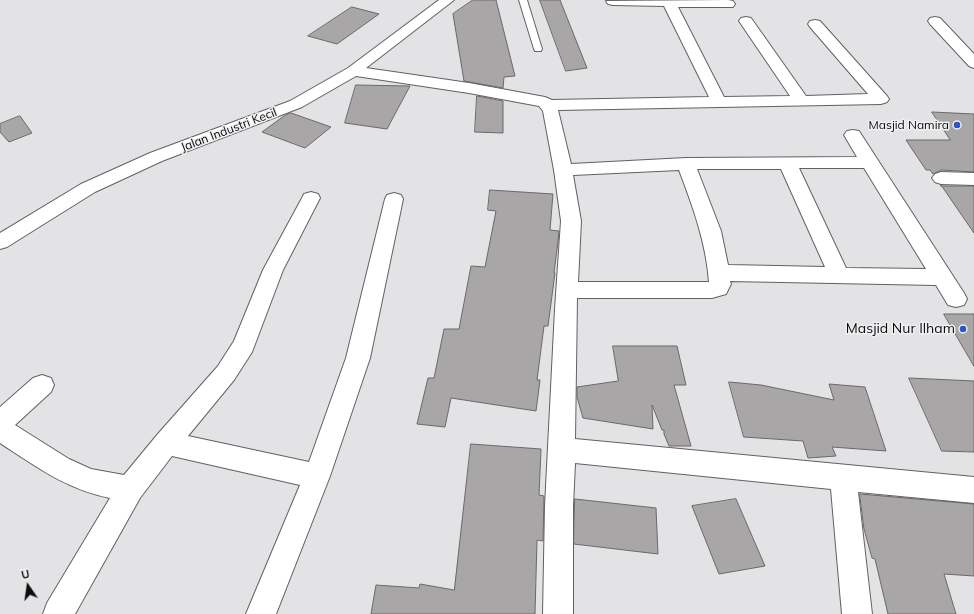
<!DOCTYPE html>
<html>
<head>
<meta charset="utf-8">
<style>
	body { margin:0 }
	#map { position:relative; width:974px; height:614px; overflow:hidden; background:#e3e3e5; font-family:Mulish,sans-serif }
	canvas { display:block }
	.north { position:absolute; left:8px; top:566px; width:40px; height:40px; -webkit-text-stroke:3px #f0f0f2; paint-order:stroke; rotate:347deg; font-size:11px; font-weight:700; line-height:16px; text-align:center; color:#0c0c0d }
	.north::after { content:''; display:block; margin:auto; width:14px; height:18px; background:#0c0c0d; clip-path:polygon(50% 0,100% 100%,50% 72%,0 100%) }
</style>
</head>
<body>
<div id="map">
<canvas width="974" height="614"></canvas>
<div class="north">U</div>
</div>
<script>
const g = document.querySelector('canvas').getContext('2d');
g.lineJoin = 'round';
function paint(path, color) {
  g.fillStyle = color;
  g.fill(path, 'evenodd');
}
function strokePath(path, color, width, dash) {
  g.strokeStyle = color;
  g.lineWidth = width;
  g.lineCap = dash ? 'butt' : 'round';
  g.setLineDash(dash || []);
  g.stroke(path);
}
function drawText(font, color, halo, rows, align = 'center') {
  g.font = font + ' Mulish,sans-serif';
  g.lineWidth = 3;
  g.setLineDash([]);
  g.textBaseline = 'middle';
  g.strokeStyle = halo;
  g.fillStyle = color;
  for (const [text, x, y, turn = 0] of rows) {
    g.save();
    g.translate(x, y);
    g.rotate((+turn || 0) * Math.PI / 180);
    g.textAlign = isNaN(turn) ? turn : align;
    if (halo) g.strokeText(text, 0, 0);
    g.fillText(text, 0, 0);
    g.restore();
  }
}
const building = new Path2D(`
	M473,0H496L515,76L504,77L503,88L464,81L453,14Z
	M540,0H560L587,68L566,71Z
	M352,7L379,14L337,44L308,36Z
	M356,85L410,86L387,129L345,123Z
	M477,96L503,101V133L475,132Z
	M932,112L974,114V172L941,170L933,174L930,170H926L906,140H950Z
	M291,113L331,127L305,148L262,132L284,116Z
	M20,116L32,133L9,142L0,132V124Z
	M941,186H974V233L941,185Z
	M490,190L553,194L550,230L559,231L558,241L554,273H555L548,326H544L537,380H540L536,411L451,398L445,427L417,424L428,378H434L444,329H459L471,266L485,267L496,211L488,210Z
	M944,314H974V366Z
	M613,346H677L686,385H674L691,446H669L664,434V430H662L652,405L653,429L583,418L577,397V387L618,381Z
	M909,378L974,381V452L942,451Z
	M729,382L761,385L834,400L829,384L865,387L886,451L832,447L836,456L808,458L803,441L744,437Z
	M471,444L541,449L539,495L544,496L543,541L537,540L535,614H371L376,585L419,588L420,584L454,590Z
	M860,494L974,504V576L944,574L956,614H888L875,559L872,558L864,529Z
	M575,499L656,508L658,554L574,544Z
	M736,499L765,566L719,574L692,506Z`);
paint(building, '#a8a6a6');
strokePath(building, '#6a6869', 1);
const lane = new Path2D(`
	M519,0H527L542,49L541,51H535L534,49Z`);
const street = new Path2D(`
	M439,0H454L366,68L469,83L545,97L552,100L709,97L664,6L613,5L608,4L606,1L728,0L733,1L735,4L733,7H678L724,97L790,96L739,21L741,18L746,17L751,18L806,96L868,94L810,27L808,24L810,21L815,20L820,21L887,96L889,99L887,102L881,104L558,110L571,164L686,158L857,157L844,135L847,131L853,130L859,131L964,293L967,299L964,305L956,307L948,305L936,285L730,281L731,284L726,294L712,298H577L575,439L974,477V503L858,492L872,614H842L831,489L575,463L573,506V614H543L545,506L555,309L561,221L554,170L543,111L539,106L469,93L356,76L302,107L162,161L95,192L7,247L0,249V233L81,184L150,153L290,101L348,68ZM799,168H864L926,269L846,268ZM697,169H781L825,267L728,265L721,231ZM679,170C693,207 706,242 709,282H578L581,221L573,175Z
	M935,17L940,18L974,54V68L969,66L930,24L928,21L930,18Z
	M941,172L974,173V185L941,184L935,182L932,178L935,174Z
	M311,192L318,194L320,198L283,270L252,352L234,380L188,436L309,462L346,358L385,199L387,195L394,193L401,195L403,199L370,358L330,476L276,614H246L300,485L172,456L140,498L75,614H43L47,603L110,498C66,489 37,467 0,443V407L33,378L42,375L51,378L54,385L51,392L15,425L69,459L91,469L124,475L157,435L218,366L234,341L263,270L302,198L304,194Z`);
strokePath(lane, '#616163', 2);
strokePath(street, '#616163', 2);
paint(lane, '#fff');
paint(street, '#fff');
for (const [x, y, r, color] of [
	[957,125,4,"#3052c2"],
	[963,329,4,"#3052c2"]
]) {
  const dot = new Path2D();
  dot.arc(x, y, r, 0, 2 * Math.PI);
  g.fillStyle = color;
  g.fill(dot);
  strokePath(dot, '#f0f0f2', 1.5);
}
drawText('12px', '#0c0c0d', '#f0f0f2', [
	["Masjid Namira",949,125]
], 'right');
drawText('12px', '#0c0c0d', '#f0f0f2', [
	["Jalan Industri Kecil",229,130,-21]
]);
drawText('14px', '#0c0c0d', '#f0f0f2', [
	["Masjid Nur Ilham",955,329]
], 'right');
</script>
</body>
</html>
